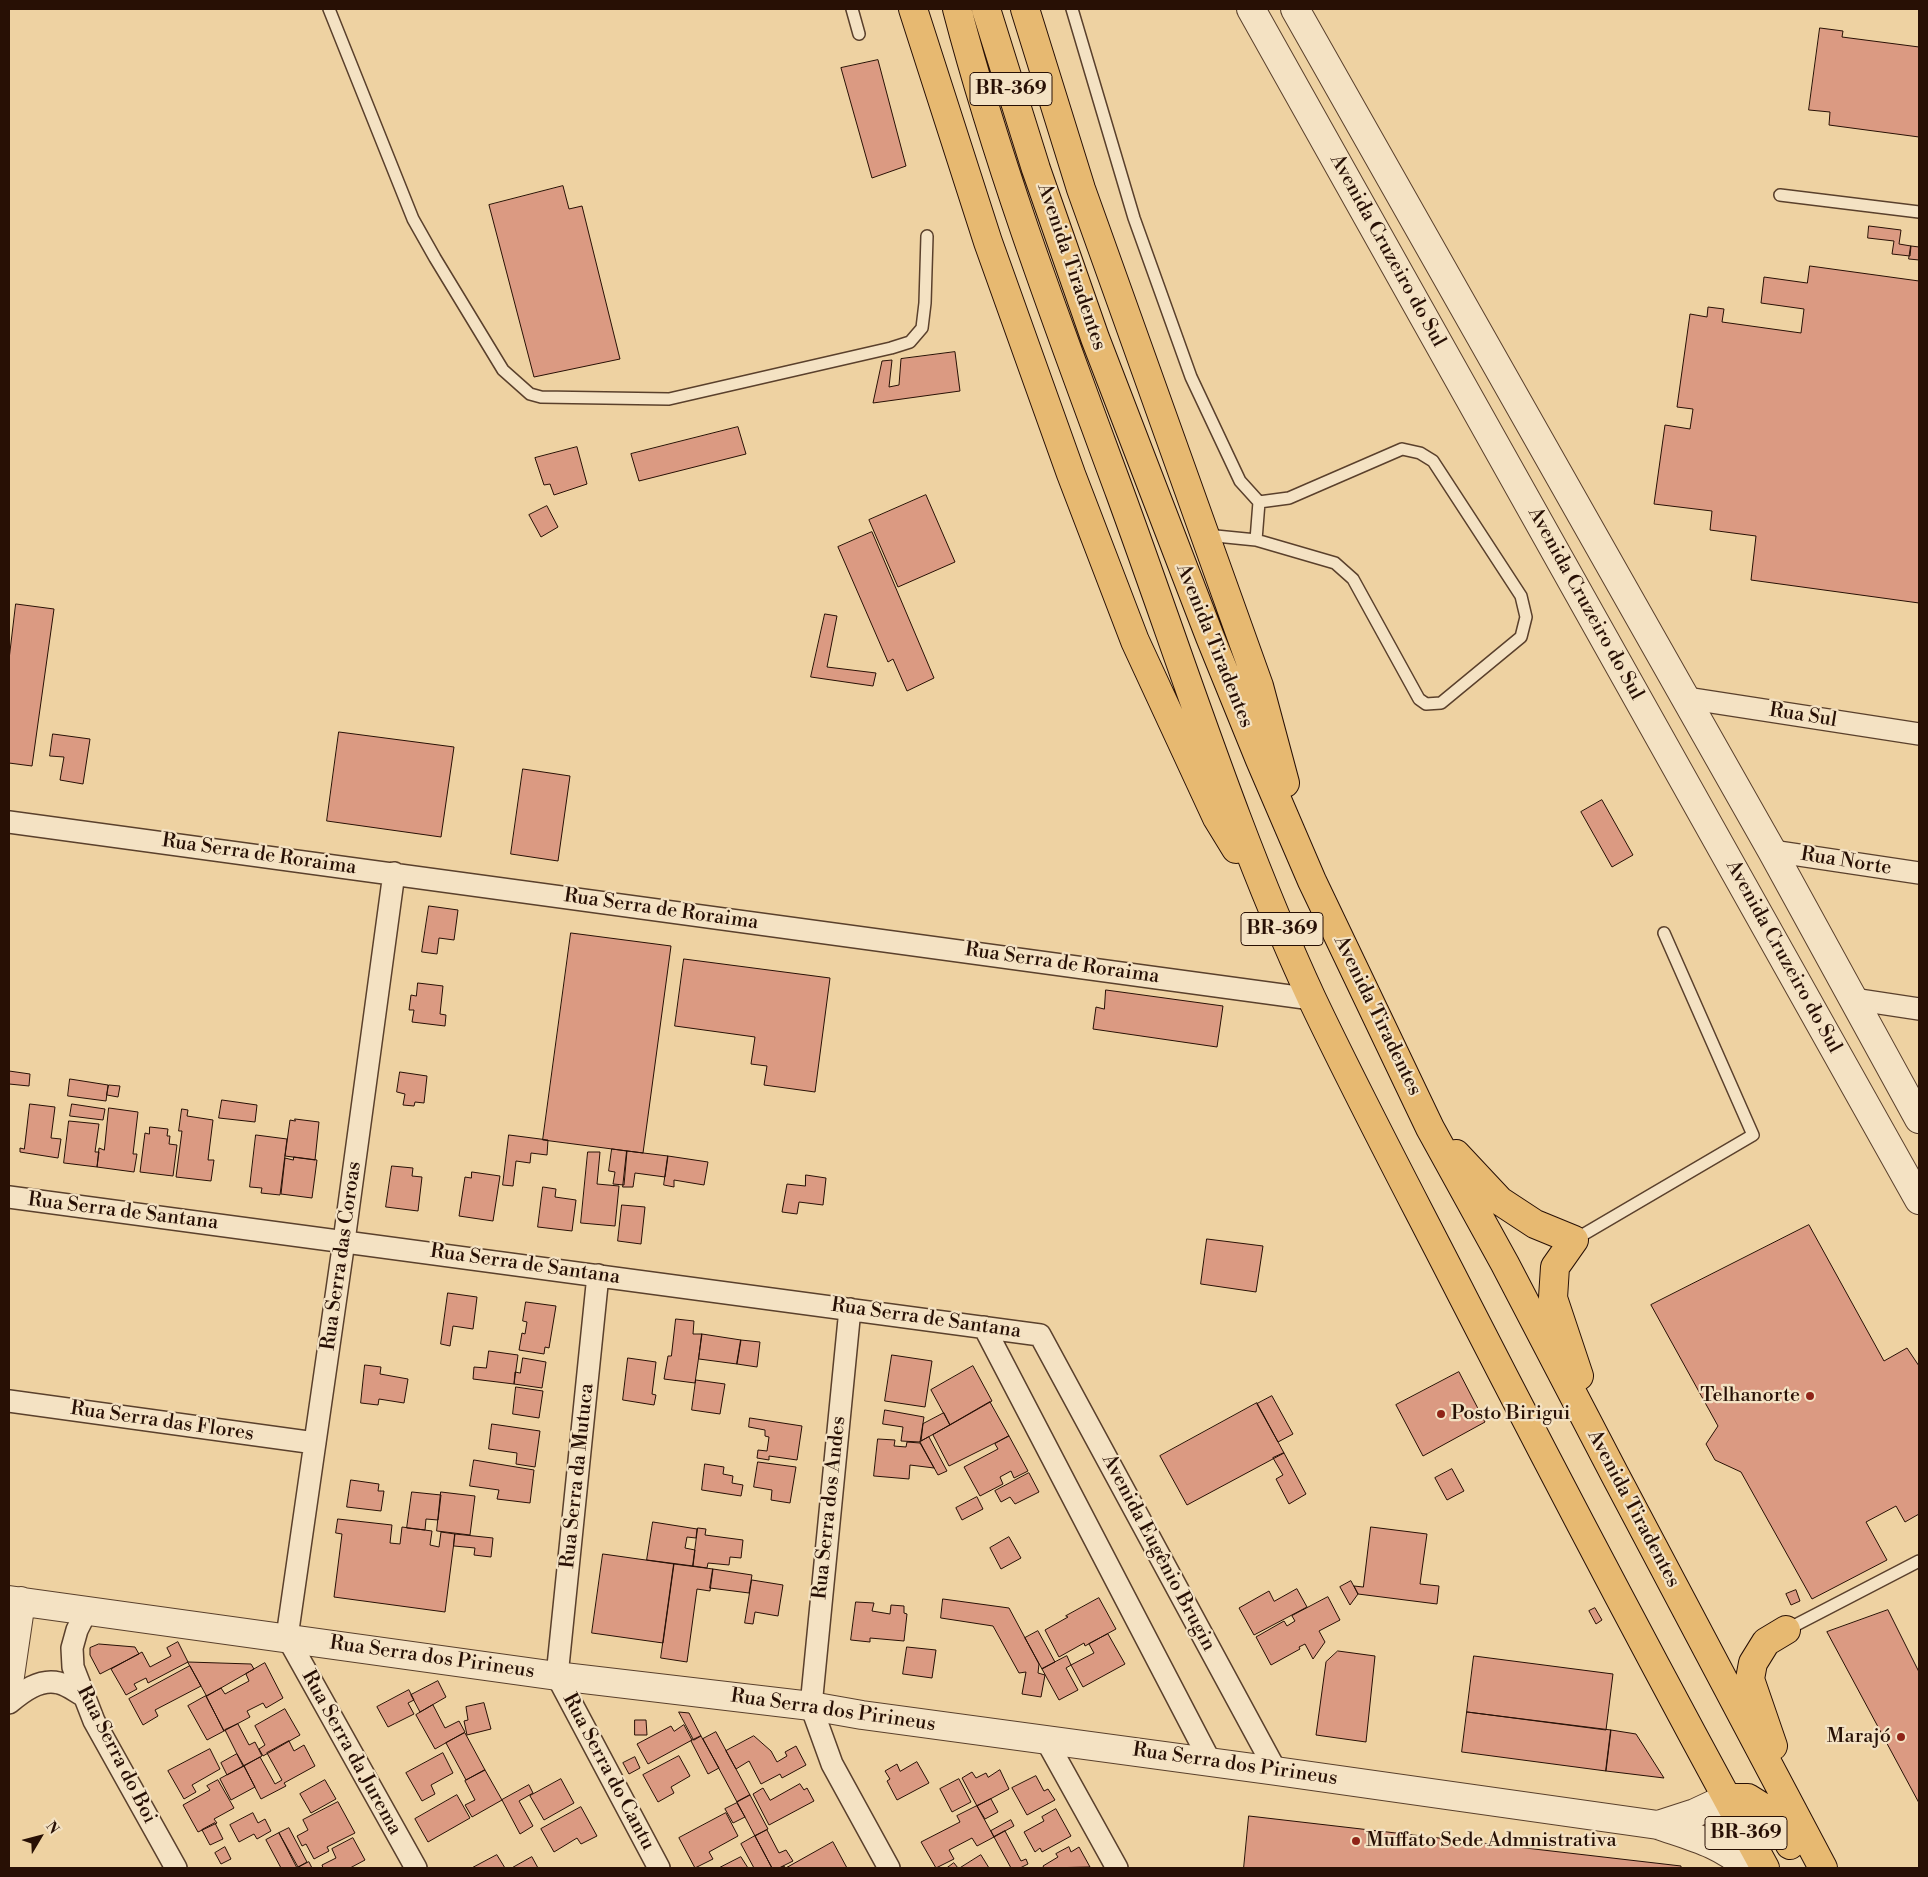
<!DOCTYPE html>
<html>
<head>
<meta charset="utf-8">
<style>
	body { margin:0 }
	#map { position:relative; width:1928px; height:1877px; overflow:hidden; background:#eed2a2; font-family:"Libre Bodoni",serif }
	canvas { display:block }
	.frame { position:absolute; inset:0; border:10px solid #281005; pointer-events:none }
	.north { position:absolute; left:15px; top:1812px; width:50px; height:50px; -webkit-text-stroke:4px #f4e2c3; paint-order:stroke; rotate:53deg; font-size:14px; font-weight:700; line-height:20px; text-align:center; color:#281005 }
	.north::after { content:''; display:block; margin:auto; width:18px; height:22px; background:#281005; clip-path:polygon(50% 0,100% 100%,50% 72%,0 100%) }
</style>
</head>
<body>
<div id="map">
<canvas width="1928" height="1877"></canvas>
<div class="frame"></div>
<div class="north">N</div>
</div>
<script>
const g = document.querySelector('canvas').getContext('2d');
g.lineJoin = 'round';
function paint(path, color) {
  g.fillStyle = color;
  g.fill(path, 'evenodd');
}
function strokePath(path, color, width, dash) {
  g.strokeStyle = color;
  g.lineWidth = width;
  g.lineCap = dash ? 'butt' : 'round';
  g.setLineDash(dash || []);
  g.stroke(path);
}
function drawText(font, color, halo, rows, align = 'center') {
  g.font = font + ' "Libre Bodoni",serif';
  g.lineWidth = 4.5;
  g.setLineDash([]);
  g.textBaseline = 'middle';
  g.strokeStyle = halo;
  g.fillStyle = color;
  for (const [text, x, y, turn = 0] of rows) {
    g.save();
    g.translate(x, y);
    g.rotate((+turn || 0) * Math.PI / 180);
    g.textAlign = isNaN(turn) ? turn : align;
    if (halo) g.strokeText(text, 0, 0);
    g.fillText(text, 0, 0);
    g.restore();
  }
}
const building = new Path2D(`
	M1820,28L1843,31L1842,37L1919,47V137L1829,125L1830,112L1809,110Z
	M878,60L906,166L872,178L841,68Z
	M563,186L569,209L582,206L620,359L534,377L489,205Z
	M1869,226L1901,230L1899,244L1911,246L1910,256L1892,254L1894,241L1868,238Z
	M1911,246L1919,247V260L1909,259Z
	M1810,266L1919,281V603L1751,580L1756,536L1710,530L1712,511L1654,504L1665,425L1690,429L1693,409L1677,407L1690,314L1707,317L1708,307L1724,309L1722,322L1801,333L1804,309L1761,303L1764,277L1807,283Z
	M955,352L960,391L873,403L882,361L892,360L889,387L899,385L901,359Z
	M738,427L746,454L639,481L631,454Z
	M577,447L587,484L554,495L550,484L544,485L535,458Z
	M926,495L955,562L898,587L869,520Z
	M547,506L558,527L541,537L529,515Z
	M872,532L934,678L907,691L893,659L888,662L838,547Z
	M16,604L54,609L32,766L9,763V660Z
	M825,614L837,616L827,667L876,673L873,686L811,677Z
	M339,732L454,747L441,837L327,821Z
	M53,734L90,739L83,784L60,780L64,757L50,756Z
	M523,769L570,776L558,861L511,854Z
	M1602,800L1633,855L1612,867L1581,812Z
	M429,906L458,910L454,940L439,938L437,954L422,952Z
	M571,933L671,946L643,1153L543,1140Z
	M684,959L830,978L815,1092L764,1085L767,1066L751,1064L755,1037L675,1026Z
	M418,983L443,986L440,1014L446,1015L445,1026L412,1022L414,1010H409L411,995L416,996Z
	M1106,990L1223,1006L1217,1047L1093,1029L1096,1007L1104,1009Z
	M9,1071L30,1074L29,1086L9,1084Z
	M400,1072L427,1076L424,1103L415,1102L414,1106L403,1105L405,1094L397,1092Z
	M70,1079L108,1085L106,1101L68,1096Z
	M109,1085L120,1086L118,1097L107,1095Z
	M222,1100L257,1105L255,1122L219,1118Z
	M30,1104L55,1107L51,1138L61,1139L58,1158L20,1152V1148L24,1149Z
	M72,1104L105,1109L103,1120L70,1116Z
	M109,1108L138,1112L133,1154H137L134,1172L97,1167L99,1148L104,1150Z
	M182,1109L188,1110L187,1116L213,1120L208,1160H214L211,1181L176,1177L182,1131H179Z
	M295,1119L319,1122L315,1160L285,1156L290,1120L295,1121Z
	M69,1121L99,1124L95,1152H99L97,1167L64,1163Z
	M150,1127L168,1129L167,1136H170L169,1144L177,1145L173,1176L140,1172L145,1133L149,1134Z
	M256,1135L287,1139L280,1195L261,1193L262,1188L250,1187Z
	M509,1135L548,1140L547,1155L531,1153L530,1163L516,1161L513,1186L503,1185Z
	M612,1149L627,1151L624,1185L613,1184L615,1172L609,1171Z
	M627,1151L668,1156L665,1177L635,1173L633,1187H623Z
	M588,1152H600L597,1184L619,1186L615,1226L581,1223Z
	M668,1156L708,1162L704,1185L674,1180V1187L664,1185Z
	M294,1157L317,1160L312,1198L281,1194L285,1158L293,1160Z
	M392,1166L413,1168L412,1176L422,1177L418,1211L386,1207Z
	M472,1172L500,1176L493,1221L459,1216L465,1177L471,1178Z
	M806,1175L826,1178L823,1205L799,1202L797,1214L782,1212L787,1184L805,1186Z
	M543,1187L556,1189L555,1197L576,1200L572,1231L538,1227Z
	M622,1205L645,1207L641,1244L618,1241Z
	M1809,1225L1884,1361L1907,1348L1919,1366V1514L1905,1522L1896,1506L1866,1522L1887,1560L1812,1599L1741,1472L1715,1460L1706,1444L1718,1426L1651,1305Z
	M1207,1239L1263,1246L1256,1292L1201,1284Z
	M448,1293L477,1297L473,1329L453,1326L450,1346L441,1344Z
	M526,1302L556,1306L549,1348L545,1347L544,1354L519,1350L522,1333L525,1334L527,1322L523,1321Z
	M676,1319L694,1321L693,1334H702L695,1383L664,1379L668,1356H671Z
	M702,1334L741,1340L737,1364L699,1359Z
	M741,1340L760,1342L757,1367L737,1364Z
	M489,1351L518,1355L514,1384L473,1379L474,1367L486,1368Z
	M892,1355L932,1361L925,1407L885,1401Z
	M523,1358L546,1362L542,1388L514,1384L515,1372L520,1373Z
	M628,1358L656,1362L652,1394L656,1395L654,1405L623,1400Z
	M365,1365L381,1367L380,1374L408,1379L404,1403L379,1399L378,1405L361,1403Z
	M973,1366L992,1401L950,1425L931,1390Z
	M1459,1372L1485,1422L1423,1456L1396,1405Z
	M696,1380L725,1384L720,1414L692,1410Z
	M516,1387L543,1391L539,1418L513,1414Z
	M1272,1396L1293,1434L1278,1442L1257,1404Z
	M990,1402L1009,1436L949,1466L933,1435Z
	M1257,1403L1284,1453L1187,1505L1160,1456Z
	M885,1410L924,1417L920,1442L901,1441L903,1427L883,1424Z
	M944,1413L950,1425L921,1441L923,1424Z
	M750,1418L802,1426L797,1460L769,1456V1460L757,1458L758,1450L767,1451L769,1437L765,1436V1430L749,1427Z
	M492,1424L540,1431L535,1467L516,1464L517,1453L489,1449Z
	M1009,1436L1028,1471L1014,1478L1011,1471L1000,1477L1003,1484L980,1496L964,1467L998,1449L995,1444Z
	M929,1437L947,1471L938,1475L920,1442Z
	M878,1439L895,1440L894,1446L906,1447L907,1442L920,1443L934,1468L910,1465L909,1479L874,1476Z
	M1284,1453L1306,1494L1289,1504L1276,1479L1283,1475L1273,1458Z
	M474,1460L534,1470L530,1503L497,1499L499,1490L470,1486Z
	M758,1462L796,1467L790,1503L771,1500L772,1490L754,1487Z
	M705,1464L724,1467L723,1474L733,1476L732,1483L743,1485L741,1496L702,1490Z
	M1452,1469L1464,1491L1447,1500L1435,1478Z
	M1029,1473L1039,1492L1015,1504L1010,1497L1001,1502L995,1491Z
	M351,1480L379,1484L378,1491H384L381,1511L347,1507Z
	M412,1492L441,1495L438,1520L426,1519L425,1530L407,1528Z
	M441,1492L475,1496L470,1535L437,1531Z
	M977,1497L983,1509L962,1520L956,1508Z
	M338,1519L392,1525L390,1543L400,1544L402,1527L432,1531L430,1545L439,1547L441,1532L455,1534L445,1612L334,1597L342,1534L336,1533Z
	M653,1522L697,1529L696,1538L687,1537L685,1548L695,1550L693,1566L647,1560Z
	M1371,1527L1427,1534L1420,1584L1439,1586L1437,1604L1358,1594L1354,1586L1363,1587Z
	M698,1528L706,1529L705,1535L743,1540L741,1558L730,1557L729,1565L708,1563L707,1568L693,1566Z
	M455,1534L493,1538L491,1557L474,1555L475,1548L454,1546Z
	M1009,1537L1021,1558L1001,1569L990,1548Z
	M603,1554L674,1564L663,1643L592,1633Z
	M674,1564L713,1569L710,1591L697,1589L687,1662L661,1658Z
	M713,1569L752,1575L749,1593L710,1588Z
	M752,1580L783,1585L778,1616L755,1612L753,1624L745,1623Z
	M1351,1581L1358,1594L1350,1605L1340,1587Z
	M1297,1589L1307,1607L1254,1635L1239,1608L1269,1591L1274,1601Z
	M1796,1590L1800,1601L1791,1605L1786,1594Z
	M1328,1597L1340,1620L1319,1631L1325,1642L1313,1659L1305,1644L1299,1647L1300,1649L1271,1665L1256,1637L1284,1621L1287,1626L1295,1621L1292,1616Z
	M1099,1598L1116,1629L1085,1646L1084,1643L1059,1657L1045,1630L1068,1617L1066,1616Z
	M943,1599L1009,1608L1039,1664L1038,1673L1045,1675L1041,1697L1022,1694L1026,1672L1019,1673L993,1626L941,1618Z
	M856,1602L874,1603L872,1611L890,1614L891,1605L904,1606V1613L907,1614L904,1641L870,1638V1642L851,1640Z
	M1595,1608L1602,1620L1596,1624L1589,1611Z
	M1888,1610L1919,1672V1803L1827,1632Z
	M1038,1631L1055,1662L1042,1669L1025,1638Z
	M1108,1634L1125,1664L1083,1687L1071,1665L1094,1653L1089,1644Z
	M178,1642L188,1662L148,1683L146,1678L134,1684L137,1689L126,1695L111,1669L142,1652L150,1667L171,1656L167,1648Z
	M99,1644L135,1647L139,1654L100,1674L90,1655V1648Z
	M907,1647L936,1650L932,1678L903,1674Z
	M1338,1651L1375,1656L1366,1742L1316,1735L1326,1662Z
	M1067,1656L1071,1665L1066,1668L1078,1690L1059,1700L1042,1669Z
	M1474,1656L1613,1674L1606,1730L1467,1712Z
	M188,1662L251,1664L254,1669L207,1696Z
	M265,1663L283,1698L266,1708L263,1703L247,1711L250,1717L224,1731L206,1696L221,1688L225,1694L249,1681L246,1674Z
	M190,1666L201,1686L155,1710L158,1716L143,1725L129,1699Z
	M438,1681L446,1697L420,1712L411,1695Z
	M409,1690L414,1700L408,1703L414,1714L388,1727L377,1707Z
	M206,1696L224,1731L207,1740L188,1706Z
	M484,1703L491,1729L467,1735L464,1721L468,1720L466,1707Z
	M433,1705L445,1728L459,1721L465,1732L435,1749L416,1715Z
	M285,1709L300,1735L263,1756L259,1749L265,1745L255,1726Z
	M679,1712L689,1713L701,1736L694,1740Z
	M1467,1712L1611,1730L1606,1771L1462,1752Z
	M635,1720H646L647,1735H635Z
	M238,1724L249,1745L255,1742L262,1756L243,1766L225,1730Z
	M684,1725L692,1740L648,1764L637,1744L671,1726L674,1731Z
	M1611,1730L1636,1734L1664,1778L1606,1771Z
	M716,1732L750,1795L737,1802L703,1739Z
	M465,1733L485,1770L466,1780L446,1743Z
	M701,1736L719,1768L708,1774L691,1741Z
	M754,1736L771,1751L777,1762L787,1756L785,1752L796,1746L806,1765L782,1778L780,1774L761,1784L749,1761L736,1769L726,1751Z
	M289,1741L294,1751L304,1745L315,1766L284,1783L286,1786L261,1799L244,1766L260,1757L275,1784L282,1780L267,1753Z
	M210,1749L220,1769L192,1785L196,1792L184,1799L168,1771Z
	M443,1753L453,1773L431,1785L435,1794L422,1801L406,1773Z
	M237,1754L244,1766L227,1775L221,1763Z
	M679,1756L690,1776L671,1787L674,1793L658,1802L643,1775Z
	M635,1757L640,1768L629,1774L623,1763Z
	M917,1762L929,1783L897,1800L887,1781L890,1779L885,1771L897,1764L900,1771Z
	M244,1766L255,1787L231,1800L220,1779Z
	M485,1770L502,1800L472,1817L465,1805L475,1800L465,1781Z
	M1000,1770L1009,1789L977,1806L962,1778L972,1772L976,1778L986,1773L988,1777Z
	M1036,1776L1044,1791L1048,1789L1055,1800L1027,1815L1012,1788Z
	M561,1779L574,1803L544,1820L530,1796Z
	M959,1779L971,1802L952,1812L940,1789Z
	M218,1780L234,1808L214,1819L217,1823L198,1832L183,1805L210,1790L207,1786Z
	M325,1780L336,1799L311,1813L300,1794Z
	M800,1784L804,1790L807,1788L814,1801L769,1825L753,1794L763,1788L770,1800Z
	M529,1785L533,1793L519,1801L533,1826L520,1834L502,1800Z
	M457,1795L470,1818L428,1842L415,1819Z
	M750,1795L768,1829L755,1836L737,1802Z
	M991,1799L998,1812L985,1819L977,1806Z
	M338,1802L355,1833L327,1847L329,1851L314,1859L306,1844L302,1846L297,1836L308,1830L303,1820Z
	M737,1803L745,1817L733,1823L725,1809Z
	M977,1806L994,1837L977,1846L972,1838L949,1850L954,1859L936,1868L921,1842L960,1822L957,1816Z
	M581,1807L597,1836L581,1844L577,1838L554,1852L541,1829Z
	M1056,1809L1071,1836L1042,1852L1040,1848L1035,1852L1024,1832L1044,1821L1042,1817Z
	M253,1813L258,1823L265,1819L271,1831L257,1839L254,1834L239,1842L230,1825Z
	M726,1813L738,1836L709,1852L713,1859L695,1868L679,1838Z
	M1249,1816L1681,1866V1868H1244Z
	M1011,1820L1014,1826L994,1837L991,1831Z
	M215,1823L223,1839L210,1845L202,1830Z
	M289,1828L307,1862L298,1867L279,1833Z
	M767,1830L779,1853L786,1850L793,1861L779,1868H772L755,1836Z
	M1005,1831L1021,1861L1026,1859L1028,1864L1020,1868H1011L994,1837Z
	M279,1833L297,1868H281L266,1840Z
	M755,1836L772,1868H754L741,1844Z
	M353,1838L365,1860L350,1868H323L322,1865L336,1858L332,1849Z
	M833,1842L847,1868H780L784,1866L785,1868Z
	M225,1847L231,1859L221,1864L215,1853Z
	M1069,1847L1071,1852L1079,1847L1090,1867L1044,1868L1043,1866L1058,1857L1056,1854Z
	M497,1855L505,1868H472Z
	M981,1855L989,1868H960Z
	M532,1857L538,1868H512Z
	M741,1857L748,1868H719Z
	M309,1862L312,1868H297Z
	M954,1863L958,1868H947Z`);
paint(building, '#db9a82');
strokePath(building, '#281005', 1);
const service = new Path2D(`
	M329,9L413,219L435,258L503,370L530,394L541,397L669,399L891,348L910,342L922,328L925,303L927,236
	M852,9L859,34
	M1072,9L1134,218L1191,377L1240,481L1259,502L1289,498L1402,449L1420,453L1433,461L1521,596L1526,617L1521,637L1441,703L1426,704L1419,699L1353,579L1335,563L1256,540L1206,535
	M1780,195L1919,212
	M1256,540L1259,502
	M1574,1240L1753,1135L1664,933
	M1786,1630L1919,1561`);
const minor = new Path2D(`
	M1686,698L1919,734
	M9,822L1312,999
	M1772,851L1919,873
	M394,873L344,1241L287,1637L416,1868
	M1853,999L1919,1009
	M9,1197L1040,1335L1276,1771
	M598,1275L557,1676L659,1868
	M850,1309L811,1706L832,1764L889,1868
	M984,1327L1210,1761
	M9,1401L315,1443
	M87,1610L77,1630L72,1648L73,1667L94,1721L176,1868
	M9,1703C22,1692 40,1678 59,1683C68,1685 76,1692 84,1696
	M1046,1740L1117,1868`);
const tertiary = new Path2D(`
	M1251,9L1919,1200
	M1295,9L1772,851L1919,1119
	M9,1600L557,1676L811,1706L862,1715L1276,1771L1658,1825C1693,1837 1720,1843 1748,1868
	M9,1683L21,1601
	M1658,1825L1695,1813L1727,1798`);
const trunk = new Path2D(`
	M913,9L988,242L1071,474L1135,641L1217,818L1236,849
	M957,9C1000,173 1061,333 1120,493C1182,662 1236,835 1312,999C1360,1100 1413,1199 1464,1299C1562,1490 1662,1680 1765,1868
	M986,9L1036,169L1095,338L1210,637L1260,760L1312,881L1430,1128L1505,1264L1614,1473L1823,1868
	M1025,9L1081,189L1259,686L1285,783
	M1456,1154L1500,1201L1535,1224L1574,1240L1555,1267L1553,1298L1579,1376
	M1773,1746L1750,1679L1753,1663L1766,1642L1786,1630
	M1727,1798H1748L1772,1813L1790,1845`);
strokePath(service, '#5a402c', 14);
strokePath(minor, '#5a402c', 24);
strokePath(tertiary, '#5a402c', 30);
strokePath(trunk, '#281005', 30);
strokePath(service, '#f4e2c3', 11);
strokePath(minor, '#f4e2c3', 21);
strokePath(tertiary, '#f4e2c3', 28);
strokePath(trunk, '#e7b971', 28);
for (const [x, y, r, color] of [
	[1810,1396,5,"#8f2418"],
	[1441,1414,5,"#8f2418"],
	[1901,1737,5,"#8f2418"],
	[1356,1841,5,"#8f2418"]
]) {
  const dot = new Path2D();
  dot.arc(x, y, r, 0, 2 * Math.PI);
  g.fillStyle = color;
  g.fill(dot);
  strokePath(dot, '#f4e2c3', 2);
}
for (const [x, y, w] of [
	[1011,89,82],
	[1282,929,82],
	[1746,1833,82]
]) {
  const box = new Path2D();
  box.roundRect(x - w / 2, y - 16.5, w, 33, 4);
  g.fillStyle = '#f4e2c3';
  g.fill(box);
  strokePath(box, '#281005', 1);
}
drawText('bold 19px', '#281005', null, [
	["BR-369",1011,89],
	["BR-369",1282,929],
	["BR-369",1746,1833]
]);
drawText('20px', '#281005', '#f4e2c3', [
	["Avenida Cruzeiro do Sul",1387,251,61],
	["Avenida Tiradentes",1071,267,71],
	["Avenida Cruzeiro do Sul",1585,604,61],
	["Avenida Tiradentes",1214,646,68],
	["Rua Sul",1803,716,9],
	["Rua Serra de Roraima",259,855,8],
	["Rua Norte",1846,862,9],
	["Rua Serra de Roraima",661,910,8],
	["Avenida Cruzeiro do Sul",1783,957,61],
	["Rua Serra de Roraima",1062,964,8],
	["Avenida Tiradentes",1377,1016,64],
	["Rua Serra de Santana",123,1212,7],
	["Rua Serra das Coroas",342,1256,-82],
	["Rua Serra de Santana",525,1265,8],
	["Rua Serra de Santana",926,1319,8],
	["Rua Serra das Flores",162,1422,8],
	["Rua Serra da Mutuca",578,1476,-84],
	["Rua Serra dos Andes",830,1508,-84],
	["Avenida Tiradentes",1633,1509,62],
	["Avenida Eugênio Brugin",1158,1553,62],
	["Rua Serra dos Pirineus",432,1658,8],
	["Rua Serra dos Pirineus",833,1711,8],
	["Rua Serra da Jurema",351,1753,61],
	["Rua Serra do Boi",116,1755,63],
	["Rua Serra dos Pirineus",1235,1765,8],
	["Rua Serra do Cantu",608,1772,62]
]);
drawText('20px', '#281005', '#f4e2c3', [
	["Telhanorte",1800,1396],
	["Posto Birigui",1451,1414,"left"],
	["Marajó",1891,1737],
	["Muffato Sede Admnistrativa",1366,1841,"left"]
], 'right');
</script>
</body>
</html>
